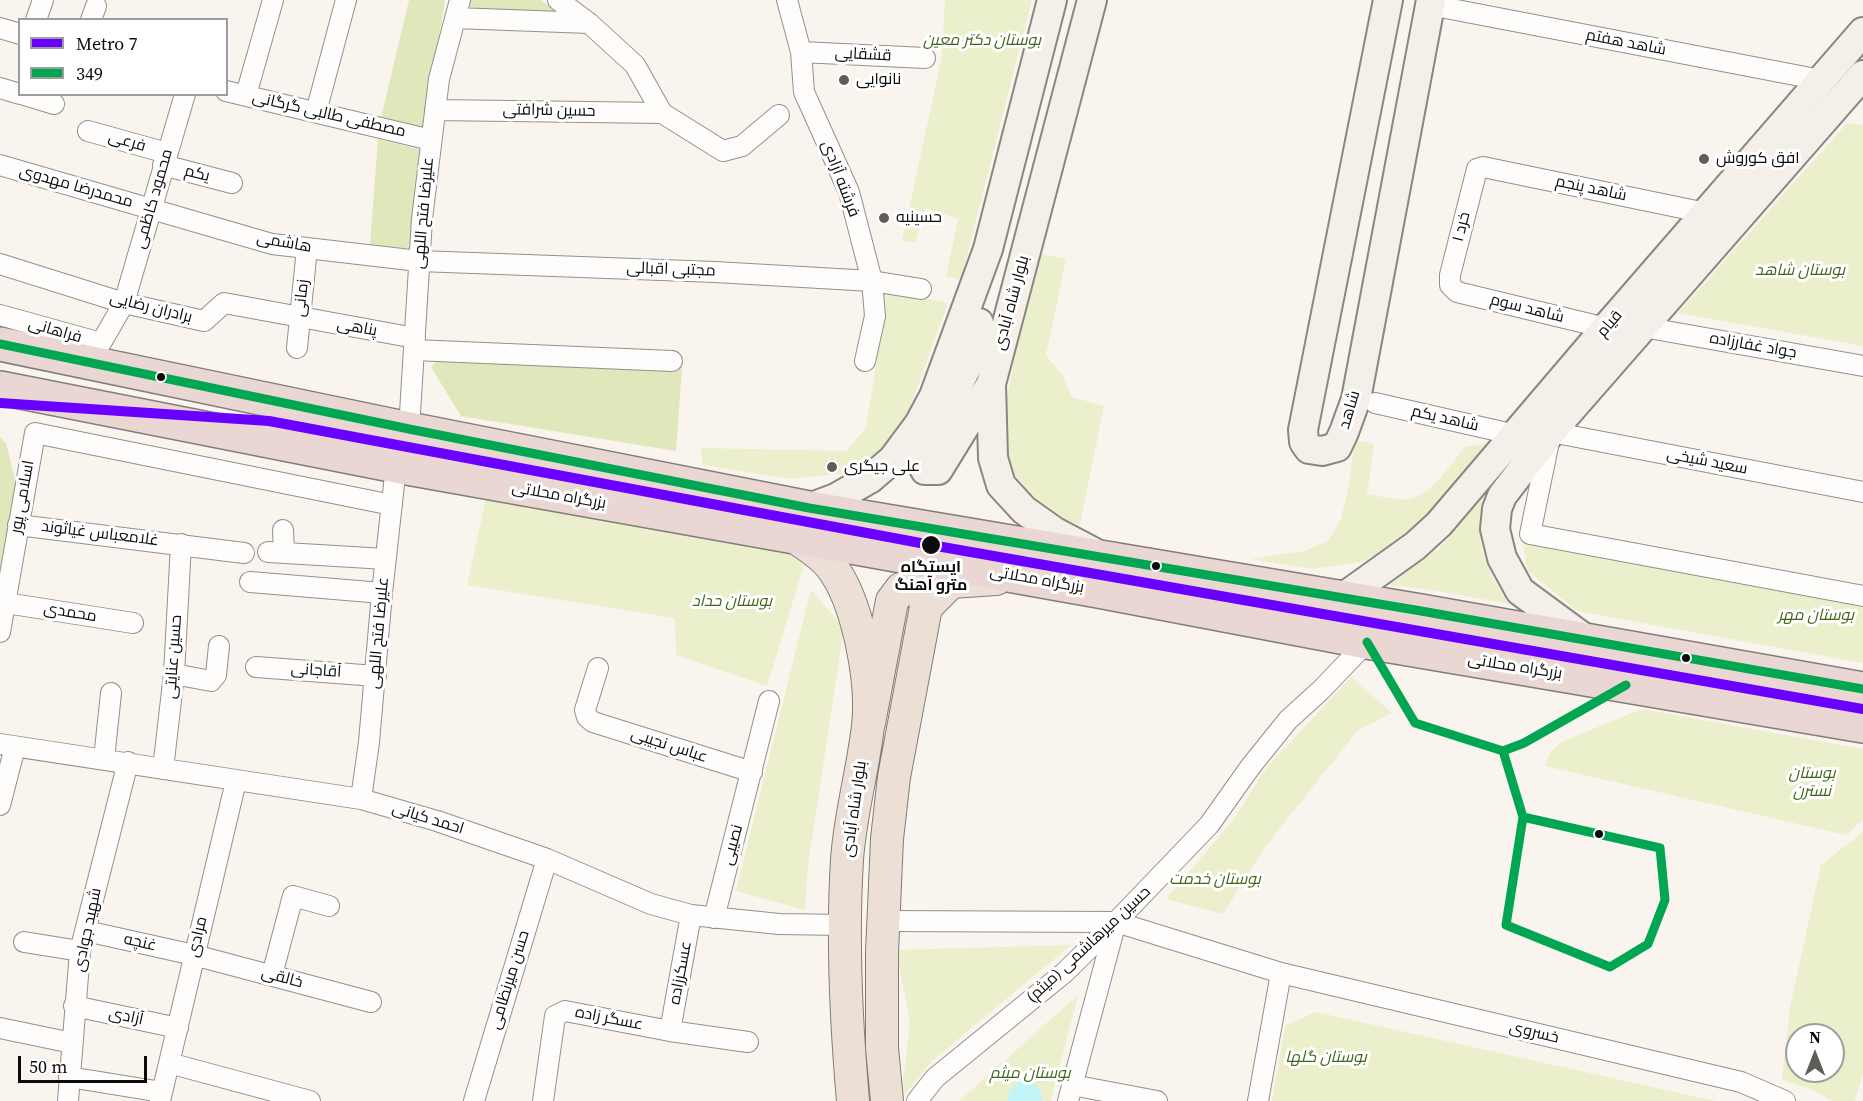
<!DOCTYPE html>
<html>
<head>
<meta charset="utf-8">
<style>
	body { margin:0 }
	#map { position:relative; width:1863px; height:1101px; overflow:hidden; background:#faf4ee; font-family:"Source Serif 4",serif }
	canvas { display:block }
	.legend { position:absolute; left:18px; top:18px; width:210px; height:78px; box-sizing:border-box; background:#fff; border:2px solid #9d9d9d; margin:0; padding:8px 10px; list-style:none; font-size:18px; color:#0b0b0b }
	.legend li { display:flex; align-items:center; gap:12px; height:30px }
	.legend b { width:30px; border:2px solid #9d9d9d }
	.north { position:absolute; left:1785px; top:1023px; width:60px; height:60px; box-sizing:border-box; background:#fff; border:2px solid #9d9d9d; border-radius:50%; rotate:0deg; font-size:16px; font-weight:700; line-height:24px; text-align:center; color:#0b0b0b }
	.north::after { content:''; display:block; margin:auto; width:21px; height:27px; background:#5f5d5a; clip-path:polygon(50% 0,100% 100%,50% 72%,0 100%) }
	.scale { position:absolute; left:18px; top:1056px; width:129px; height:27px; box-sizing:border-box; border:3px solid #0b0b0b; border-top:0; padding-left:8px; font-size:18px; line-height:21px; white-space:nowrap; color:#0b0b0b; -webkit-text-stroke:4px #fff; paint-order:stroke }
</style>
</head>
<body>
<div id="map">
<canvas width="1863" height="1101"></canvas>
<ul class="legend">
<li><b style="height:8px;background:#6a00ff"></b>Metro 7</li>
<li><b style="height:8px;background:#00a651"></b>349</li>
</ul>
<div class="north">N</div>
<div class="scale">50 m</div>
</div>
<script>
const g = document.querySelector('canvas').getContext('2d');
g.lineJoin = 'round';
function paint(path, color) {
  g.fillStyle = color;
  g.fill(path, 'evenodd');
}
function strokePath(path, color, width, dash) {
  g.strokeStyle = color;
  g.lineWidth = width;
  g.lineCap = dash ? 'butt' : 'round';
  g.setLineDash(dash || []);
  g.stroke(path);
}
function drawText(font, color, halo, rows, align = 'center') {
  g.font = font + ' "Source Serif 4",Cairo,serif';
  g.lineWidth = 6;
  g.setLineDash([]);
  g.textBaseline = 'middle';
  g.strokeStyle = halo;
  g.fillStyle = color;
  for (const [text, x, y, turn = 0] of rows) {
    g.save();
    g.translate(x, y);
    g.rotate((+turn || 0) * Math.PI / 180);
    g.textAlign = isNaN(turn) ? turn : align;
    if (halo) g.strokeText(text, 0, 0);
    g.fillText(text, 0, 0);
    g.restore();
  }
}
paint(new Path2D(`
	M945,0H1032L961,279L946,277L958,219L926,208L915,243L902,241L942,56Z
	M1847,123L1863,125V346L1678,313Z
	M1034,252L1066,259L1046,355L1062,375L1072,397L1104,406L1080,525L1054,516L1019,491L1001,461L1002,425Z
	M884,290L948,303L908,413L885,448L845,473L790,479L703,465L701,448L846,451L865,429L874,381Z
	M1355,440L1374,444L1367,494C1380,496 1397,501 1410,499C1430,496 1452,463 1465,447L1486,443L1469,467L1425,519L1381,552L1361,562L1313,569L1251,559L1304,551L1328,541L1341,519L1348,490Z
	M1494,485C1490,494 1484,503 1482,511C1474,547 1490,576 1509,604L1432,590L1380,584L1409,569L1439,549Z
	M486,499L807,555L767,686L676,655L675,618L467,585Z
	M1520,523L1863,585V663L1577,611L1527,570Z
	M811,590L844,628L808,865L805,910L736,891Z
	M1351,677L1392,713L1358,730L1265,847L1223,914L1166,899L1233,820L1267,767Z
	M1642,709L1863,749V820L1846,835L1545,766C1549,752 1554,747 1566,740Z
	M1863,832V1073L1855,1101H1832L1813,1090L1782,1080L1790,1007L1821,865ZM1797,1035H1833V1071H1797Z
	M1071,945L931,1062L901,1099L910,1022L896,950Z
	M1078,995L1051,1101H959Z
	M1316,1012L1715,1101H1272L1285,1026Z`), '#ecefcc');
paint(new Path2D(`
	M409,0H445L424,132L381,118Z
	M469,0H541L559,14L467,11Z
	M378,139L422,150L412,249L370,245Z
	M439,358L682,368L676,451L461,416L431,367Z
	M0,437L6,443L18,492L0,605Z`), '#e0e7ba');
paint(new Path2D(`
	M1022,1081C1034,1081 1042,1088 1042,1101H1008C1007,1091 1012,1085 1022,1081Z`), '#c3f5f6');
const street = new Path2D(`
	M558,0L589,23L635,65L662,113L723,151L742,146L779,115
	M787,0L801,52L804,92L849,192L872,281L875,316L865,361
	M1430,5L1821,80
	M455,18L589,23
	M36,20L43,0
	M91,20L96,6
	M0,28L20,34
	M801,52L925,58
	M0,88L20,94
	M226,91L431,140
	M21,94L54,104
	M246,95L273,0
	M435,110L662,113
	M316,112L346,0
	M88,131L167,153
	M0,165L272,244L419,261L715,272L872,281L921,289
	M163,165L232,183
	M0,264L124,303L204,321L224,303L415,338
	M0,315L101,343L124,303L185,94
	M1643,327L1863,366
	M1606,328L1457,292L1450,285V275L1477,169L1483,167L1706,213
	M297,348L307,248
	M414,350L672,361
	M1375,403L1516,435
	M409,429L422,219L439,79L460,0
	M1863,492L1551,432L1530,534L1863,596
	M18,525L244,553
	M283,530L284,553
	M268,552L386,559
	M250,582L382,593
	M6,603L133,623
	M0,632L35,433L392,505
	M256,667L376,676
	M598,668L585,710L587,717L593,722L752,772
	M174,674L211,681L216,675L219,646
	M0,744L361,799L437,821L547,859L651,904L691,915L779,924L845,925
	M104,759L111,693
	M163,769L174,674L181,544
	M361,799L369,742L382,593L396,466
	M0,805L15,747
	M714,918L769,701
	M883,921L1116,922L1281,973L1741,1082L1785,1101
	M86,931L194,955L371,1002
	M24,942L80,951
	M272,975L293,896L329,906
	M74,1006L178,1028
	M0,1028L72,1043
	M670,1031L691,915
	M169,1063L310,1101
	M69,1077L162,1092
	M1072,1085L1157,1101
	M68,1101L80,951L128,762
	M160,1101L236,781
	M474,1101L547,859
	M543,1101L555,1016L565,1011L670,1031L748,1042
	M917,1101L935,1078L1064,973L1116,922L1209,825L1251,766L1288,720L1321,690L1367,642
	M1068,1101L1116,922
	M1258,1101L1281,973`);
const secondary = new Path2D(`
	M1092,0L991,384L993,458L1001,485L1024,510L1055,532L1093,552
	M1388,0L1303,430L1304,442L1309,449L1322,451L1337,447L1344,432L1356,399L1431,0
	M979,323L966,369L920,460L925,470H938L991,384
	M809,508L836,498L871,478L893,459L919,424L934,396L988,249L1052,0
	M1341,599L1415,546L1439,524L1606,328L1863,32
	M1588,641L1520,591L1502,558L1495,529L1497,509L1502,496L1551,432L1863,75`);
const primary = new Path2D(`
	M798,539C809,547 821,554 830,565C858,599 873,682 868,726C863,770 850,815 847,860C842,940 846,1021 853,1101
	M926,607L951,582L996,579
	M869,723L892,601L901,589L915,588L924,595L926,607L894,777L887,839L882,953V1048L887,1101`);
const highway = new Path2D(`
	M0,344L409,429L809,508L1421,611L1863,689
	M0,388L396,466L1098,591L1367,642L1863,726`);
strokePath(street, '#93908d', 22);
strokePath(secondary, '#898784', 32);
strokePath(primary, '#807d7a', 34);
strokePath(highway, '#807d7a', 36);
strokePath(street, '#fefdfc', 20);
strokePath(secondary, '#f4efe8', 28);
strokePath(primary, '#ece0d6', 32);
strokePath(highway, '#ead7d3', 33);
strokePath(new Path2D(`
	M0,344L409,429L809,508L1421,611L1863,689
	M1367,642L1415,723L1503,751L1524,743L1626,685
	M1503,751L1523,817
	M1523,817L1660,848L1665,900L1648,944L1610,967L1506,925Z`), '#00a651', 9);
strokePath(new Path2D(`
	M0,403L269,421L931,545L1863,709`), '#6a00ff', 10);
for (const [x, y, r, color] of [
	[844,80,6,"#5f5d5a"],
	[1704,159,6,"#5f5d5a"],
	[884,218,6,"#5f5d5a"],
	[161,377,5,"#0b0b0b"],
	[832,467,6,"#5f5d5a"],
	[931,545,10,"#0b0b0b"],
	[1156,566,5,"#0b0b0b"],
	[1686,658,5,"#0b0b0b"],
	[1599,834,5,"#0b0b0b"]
]) {
  const dot = new Path2D();
  dot.arc(x, y, r, 0, 2 * Math.PI);
  g.fillStyle = color;
  g.fill(dot);
  strokePath(dot, '#fff', 2);
}
drawText('italic 16px', '#416619', '#fff', [
	["بوستان دکتر معین",982,41],
	["بوستان شاهد",1800,271],
	["بوستان حداد",732,602],
	["بوستان مهر",1816,616],
	["بوستان",1812,774],
	["نسترن",1812,792],
	["بوستان خدمت",1215,880],
	["بوستان گلها",1326,1058],
	["بوستان میثم",1030,1074]
]);
drawText('16px', '#0b0b0b', '#fff', [
	["شاهد هفتم",1626,43,11],
	["قشقایی",863,55,3],
	["حسین شرافتی",549,111,1],
	["مصطفی طالبی گرگانی",329,115,13],
	["فرعی",127,142,16],
	["یکم",197,174,14],
	["فرشته آزادی",840,179,69],
	["محمدرضا مهدوی",76,187,16],
	["شاهد پنجم",1591,189,12],
	["محمود کاظمی",154,199,-74],
	["علیرضا فتح‌ اللهی",424,213,-85],
	["خرد ۱",1462,227,-76],
	["هاشمی",284,243,10],
	["مجتبی اقبالی",671,270,2],
	["زمانی",302,298,-84],
	["بلوار شاه آبادی",1012,303,-75],
	["برادران رضایی",151,308,14],
	["شاهد سوم",1527,309,14],
	["قیام",1610,324,-49],
	["پناهی",357,328,10],
	["فراهانی",55,331,16],
	["جواد غفارزاده",1753,346,10],
	["شاهد",1350,410,-73],
	["شاهد یکم",1445,419,13],
	["سعید شیخی",1707,462,11],
	["بزرگراه محلاتی",559,496,10],
	["اسلامی پور",23,497,-80],
	["غلامعباس غیاثوند",100,534,7],
	["بزرگراه محلاتی",1037,580,10],
	["محمدی",70,613,9],
	["علیرضا فتح اللهی",379,633,-85],
	["حسین عنایتی",174,657,-86],
	["بزرگراه محلاتی",1515,667,9],
	["آقاجانی",316,671,4],
	["عباس نجیبی",669,746,18],
	["بلوار شاه آبادی",855,809,-82],
	["احمد کیانی",428,819,17],
	["نصیبی",733,845,-75],
	["شهید جوادی",88,930,-78],
	["مرادی",198,937,-77],
	["غنچه",140,943,13],
	["حسین میرهاشمی (میثم)",1089,945,-43],
	["عسکرزاده",681,973,-79],
	["خالقی",282,978,15],
	["حسن میرنظامی",510,980,-73],
	["آزادی",126,1017,12],
	["عسگر زاده",609,1019,11],
	["خسروی",1534,1033,13]
]);
drawText('16px', '#0b0b0b', '#fff', [
	["نانوایی",856,80],
	["افق کوروش",1716,159],
	["حسینیه",896,218],
	["علی جیگری",844,467]
], 'left');
drawText('bold 16px', '#0b0b0b', '#fff', [
	["ایستگاه",931,568],
	["مترو آهنگ",931,586]
]);
</script>
</body>
</html>
